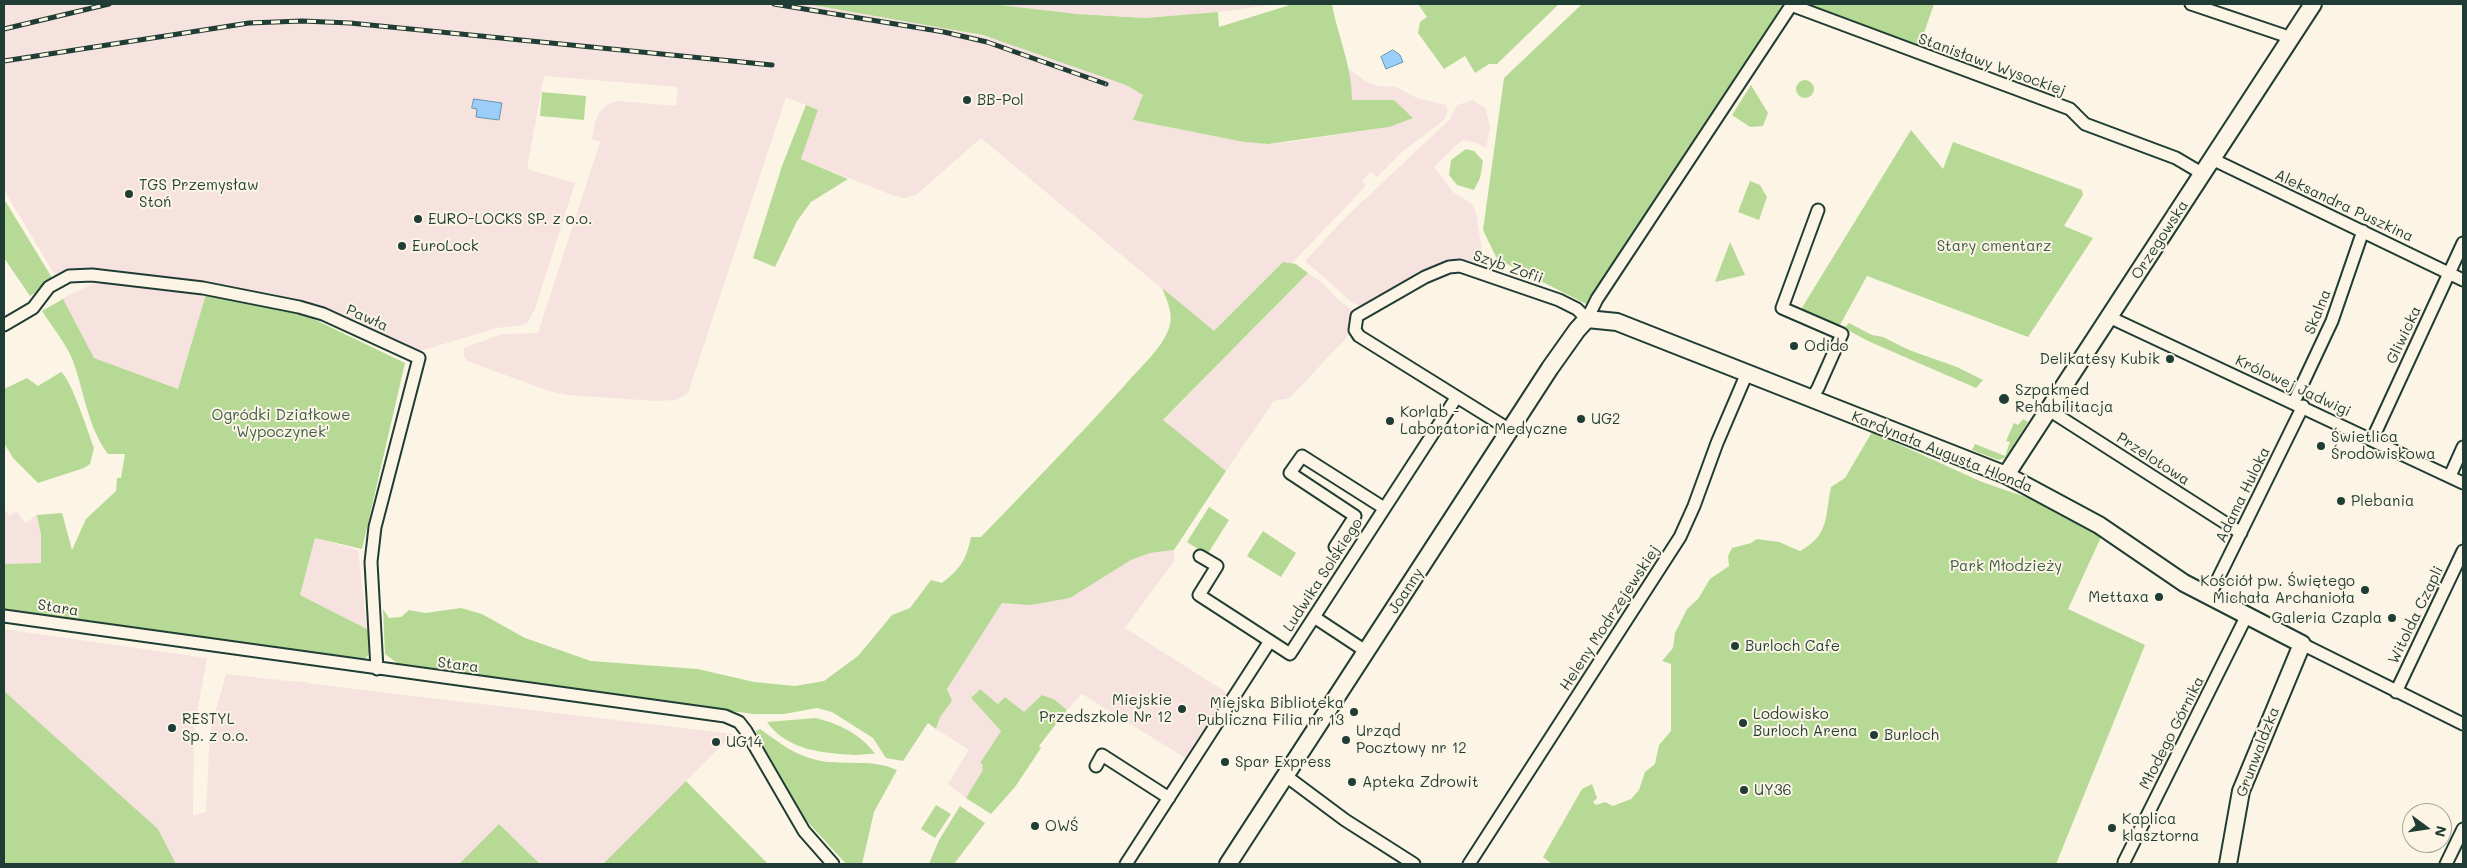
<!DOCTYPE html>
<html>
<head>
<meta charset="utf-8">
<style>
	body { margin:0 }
	#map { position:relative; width:2467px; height:868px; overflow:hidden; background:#fcf5e5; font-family:Mali,sans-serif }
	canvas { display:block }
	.frame { position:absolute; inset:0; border:5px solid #1f3d34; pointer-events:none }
	.north { position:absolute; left:2402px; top:803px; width:50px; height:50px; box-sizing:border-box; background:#fcf5e5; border:1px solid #a4ab9e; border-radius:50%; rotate:104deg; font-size:14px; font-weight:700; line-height:20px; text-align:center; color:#1f3d34 }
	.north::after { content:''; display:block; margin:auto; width:18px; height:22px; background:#1f3d34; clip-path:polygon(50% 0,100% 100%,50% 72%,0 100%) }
</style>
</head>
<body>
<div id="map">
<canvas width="2467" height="868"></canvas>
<div class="frame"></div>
<div class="north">N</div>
</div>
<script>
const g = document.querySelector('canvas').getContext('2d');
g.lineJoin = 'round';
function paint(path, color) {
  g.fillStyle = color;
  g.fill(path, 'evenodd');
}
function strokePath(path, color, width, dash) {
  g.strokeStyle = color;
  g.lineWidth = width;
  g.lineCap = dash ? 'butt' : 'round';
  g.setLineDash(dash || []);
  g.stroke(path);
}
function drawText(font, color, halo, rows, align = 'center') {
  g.font = font + ' Mali,sans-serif';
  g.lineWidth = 4;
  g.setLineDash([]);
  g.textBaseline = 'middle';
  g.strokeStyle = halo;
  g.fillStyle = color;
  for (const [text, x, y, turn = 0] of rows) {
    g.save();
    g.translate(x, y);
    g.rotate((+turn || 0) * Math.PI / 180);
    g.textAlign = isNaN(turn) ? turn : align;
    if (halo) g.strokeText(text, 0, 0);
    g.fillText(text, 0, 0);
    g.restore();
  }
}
paint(new Path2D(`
	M4,4H807L951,28L1010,43L1126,85L1144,95L1133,120L1244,142L1268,144L1291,142L1389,127L1394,100H1352L1347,67L1366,82L1379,86L1396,87L1417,98L1446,105L1448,111L1443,121L1402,152L1377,177L1371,172L1362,180L1366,186L1292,263L1283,262L1214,332L981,138L916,195L904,198L892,195L801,159L818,110L786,97L688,393L676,400L656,401L567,395L549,391L467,361L464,357V348L502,334L538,333L600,142L592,139L595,122L599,113L608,104L620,101L676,106L678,87L544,76L527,169L575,183L535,309L528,322L523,325L497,328L417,352L318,308L87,275L61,285L4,190Z
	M991,4H1279L1218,12L1145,18L1077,14Z
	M1473,100L1486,109L1490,129L1486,148L1477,143L1462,140L1434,167L1453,192L1472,204L1476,213L1482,250L1481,262L1475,263L1449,262L1363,305H1358L1353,303L1305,261L1345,218L1450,119L1457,105Z
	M1308,273L1323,283L1336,298L1355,312L1357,326L1290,398L1274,401L1226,471L1163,421Z
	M96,282L181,290L206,294L178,389L86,355L60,300Z
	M4,508L9,516L17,511L25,523L37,515L62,513L73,554L47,572L4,574Z
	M315,538L358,550L367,629L300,595Z
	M1174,550V561L1125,628L1229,694L1187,759L1082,694L1067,710L1055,700L1048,699L1024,713L1005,697L999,704L980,689L971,698L1001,731L980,763L983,765L984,770L966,798L948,784L969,750L936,729L940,717L952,701L947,689L1002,603L1044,602L1070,598L1131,560L1150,553Z
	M4,629L207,658L194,729L193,815L206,812L210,731L226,674L298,682L300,681L313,684L733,734L603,864H540L499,824L459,864H176L158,829L4,691Z`), '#f6e2df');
paint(new Path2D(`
	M807,4H991L1077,14L1145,18L1218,12L1219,27L1293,4H1332C1338,37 1352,66 1352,100H1394L1413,118L1389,127L1268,144L1244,142L1133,120L1143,95L1126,85L983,35Z
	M1418,4H1559L1497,64H1489L1475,73L1465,56L1444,69L1418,33L1420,22L1427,17Z
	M1582,4H1783L1588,305L1497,259L1483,230L1504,78Z
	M1809,4H1934L1918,50L1863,24Z
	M1796 89a9 9 0 1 1 18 0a9 9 0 1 1-18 0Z
	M1751,85L1768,113L1763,126L1750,127L1732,115Z
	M542,92L586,96L584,120L540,116Z
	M806,105L818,110L801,159L848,179L811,202L797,221L775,267L753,258L782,166Z
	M1911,130L1943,169L1953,142L2082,190L2083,195L2064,226L2093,238L2028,337L1867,276L1840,325L1800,311Z
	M1466,149L1474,151L1483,161L1480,178L1474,190L1457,185L1449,175L1451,160Z
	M1750,181L1760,185L1767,197L1759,220L1738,212Z
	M4,199L54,281L30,296L4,258Z
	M1730,242L1745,275L1715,282Z
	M1283,262L1296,264L1308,273L1163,420L1226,471L1174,550L1150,553L1131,560L1070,598L1031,605L1002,603L947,689L952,701L940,717L936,729L928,723L903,761L886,758L873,738L832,712L817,708L784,714H754L405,669L385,654L383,609L389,618L401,617L409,610L425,613L461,608L482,614L525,638L591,661L698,669L754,682L795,686L824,681L858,656L892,615L910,608L931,580L942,583C961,568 966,560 971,537H981C1029,487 1078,437 1125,385C1139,368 1162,349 1169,328C1174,315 1167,300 1162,288L1214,331Z
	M206,294L299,312L405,363L362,549L315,538L300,595L367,629C371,643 375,657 358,662L145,632L4,609V564L41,563V534L37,515L62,513L72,550L86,519L116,491L117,478H121L125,454H108C88,428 84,391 73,361C66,343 52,327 42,311L63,299L94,358L178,389Z
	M1849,323L1872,335L1883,337L1909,350L1957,367L1983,380L1976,388L1868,341L1844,328Z
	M61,372C71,378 89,435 94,448L90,464L84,468L38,483L13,458L4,443V389L27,378L38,386Z
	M2023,419L2028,422L2005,458L1998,460L1972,450L1975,444L2005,456L2010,442L2006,441L2014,423L2018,425Z
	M1872,432L1982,482L2060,509L2103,533L2068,609L2145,645L2056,864H1552L1543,857L1582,789L1592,784L1597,798L1593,802L1596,805L1605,802L1613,806L1631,799L1639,790L1645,772L1655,764L1659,745L1671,731V664L1662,661L1673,648L1675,633L1687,609L1698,599L1710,579L1729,566L1728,556L1732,548L1751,543L1757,539L1779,542L1800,551C1830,535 1825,515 1831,487L1845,478Z
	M1209,507L1229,520L1207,555L1187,542Z
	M1263,531L1296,553L1281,577L1247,556Z
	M980,689L998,704L1005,697L1024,712L1042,695L1055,700L1067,710L1039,746L1041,748L1015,787L991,814L966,798L983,770L982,768L983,765L980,763L1001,731L971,698Z
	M4,691L158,829L176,864H4Z
	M816,718C839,724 861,734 875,754C868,753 862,755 855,755C823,753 788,751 767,722Z
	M760,729C782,744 793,755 821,761C846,765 873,759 897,770L874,812L862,864H846L805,819L760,743L756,731Z
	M686,781L767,863L603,864Z
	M936,805L951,814L935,838L921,829Z
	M960,806L985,823L954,864H929L939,840Z
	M499,824L540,864H459Z`), '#b6da95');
const water = new Path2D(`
	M1393,50L1400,55L1403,62L1386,69L1381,57Z
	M474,99L502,103L499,120L476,117L477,109L472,108Z`);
paint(water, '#9bcef8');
strokePath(water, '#6994aa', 1);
const street = new Path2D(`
	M2191,4L2283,35L2290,40
	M1791,5L2070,109L2085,124L2176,158L2203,174
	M2212,159L2463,280
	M2109,317L2463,483
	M4,325L33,308L49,287L69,276L92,275L203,288L299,307L323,314L419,358L375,527L371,562L377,669
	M1812,398L1818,388L1842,334L1782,308L1818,210
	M2294,402L2332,321L2363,231
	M2049,410L2241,533
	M1510,430L1359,336L1355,330L1357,316L1425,277L1449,267L1460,266L1559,300L1577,309L1587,319L1597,299L1792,4
	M2372,440L2463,243
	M2450,476L2463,447
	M1335,547L1355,516L1290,473L1302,456L1384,508
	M1200,556L1217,566L1199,595L1270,641
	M2209,597L2303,406
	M4,616L725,716L739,722L746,731L804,831L833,864
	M1314,617L1367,652
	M2302,644L2463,724
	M2396,692L2463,551
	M1096,766L1102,755L1169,798
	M1286,776L1345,820L1414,864
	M2124,862L2246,617
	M1126,864L1270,641L1290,654L1456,398
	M1469,864L1680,537L1694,506L1717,443L1747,373
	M2446,864L2463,829`);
const secondary = new Path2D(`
	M2006,475L2313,4
	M1228,864L1550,368L1577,330L1587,319L1617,322L2006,475L2099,525L2184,583L2302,644L2241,791L2228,864`);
strokePath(street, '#1f3d34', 15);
strokePath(secondary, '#1f3d34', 20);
strokePath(street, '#fcf5e5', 11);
strokePath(secondary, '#fcf5e5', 16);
const rail = new Path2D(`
	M774,4L944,32L987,42L1106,84
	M4,29L109,4
	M4,61L249,23L302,21L350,23L772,65`);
strokePath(rail, '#1f3d34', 5);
strokePath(rail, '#fcf5e5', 3, [9]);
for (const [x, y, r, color] of [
	[967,100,5,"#1f3d34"],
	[129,194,5,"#1f3d34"],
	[418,219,5,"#1f3d34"],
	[402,246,5,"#1f3d34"],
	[1794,346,5,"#1f3d34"],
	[2170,359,5,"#1f3d34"],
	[2004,399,6,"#1f3d34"],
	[1581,419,5,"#1f3d34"],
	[1390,421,5,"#1f3d34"],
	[2321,446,5,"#1f3d34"],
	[2341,501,5,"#1f3d34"],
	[2365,590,5,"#1f3d34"],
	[2159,597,5,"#1f3d34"],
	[2392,618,5,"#1f3d34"],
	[1735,646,5,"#1f3d34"],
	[1182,709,5,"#1f3d34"],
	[1354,712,5,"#1f3d34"],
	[1743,723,5,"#1f3d34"],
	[172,728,5,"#1f3d34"],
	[1874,735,5,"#1f3d34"],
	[1346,740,5,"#1f3d34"],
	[716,742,5,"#1f3d34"],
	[1225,762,5,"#1f3d34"],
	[1352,782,5,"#1f3d34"],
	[1744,790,5,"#1f3d34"],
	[1035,826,5,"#1f3d34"],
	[2112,828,5,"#1f3d34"]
]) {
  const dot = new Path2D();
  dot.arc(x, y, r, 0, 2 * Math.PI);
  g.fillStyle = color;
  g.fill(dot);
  strokePath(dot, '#fcf5e5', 2);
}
drawText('15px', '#1f3d34', '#fcf5e5', [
	["Stanisławy Wysockiej",1992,65,20],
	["Aleksandra Puszkina",2344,206,25],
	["Orzegowska",2160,240,-57],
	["Szyb Zofii",1508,267,19],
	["Skalna",2318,312,-68],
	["Pawła",367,318,24],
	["Gliwicka",2404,335,-65],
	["Królowej Jadwigi",2293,386,25],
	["Kardynała Augusta Hlonda",1942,452,22],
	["Przelotowa",2153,459,33],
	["Adama Huloka",2243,495,-64],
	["Ludwika Solskiego",1323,575,-57],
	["Joanny",1406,591,-57],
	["Stara",58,608,9],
	["Witolda Czapli",2416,615,-64],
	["Heleny Modrzejewskiej",1610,618,-57],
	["Stara",458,665,7],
	["Młodego Górnika",2172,733,-63],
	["Grunwaldzka",2258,752,-69]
]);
drawText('15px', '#1f3d34', '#fcf5e5', [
	["BB-Pol",977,100],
	["TGS Przemysław",139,185],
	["Stoń",139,202],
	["EURO-LOCKS SP. z o.o.",428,219],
	["EuroLock",412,246],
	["Odido",1804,346],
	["Delikatesy Kubik",2160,359,"right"],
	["Szpakmed",2015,390],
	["Rehabilitacja",2015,407],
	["Korlab -",1400,412],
	["Laboratoria Medyczne",1400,429],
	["UG2",1591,419],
	["Świetlica",2331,437],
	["Środowiskowa",2331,454],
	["Plebania",2351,501],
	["Kościół pw. Świętego",2355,581,"right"],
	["Michała Archanioła",2355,598,"right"],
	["Mettaxa",2149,597,"right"],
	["Galeria Czapla",2382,618,"right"],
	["Burloch Cafe",1745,646],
	["Miejskie",1172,700,"right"],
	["Przedszkole Nr 12",1172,717,"right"],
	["Miejska Biblioteka",1344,703,"right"],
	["Publiczna Filia nr 13",1344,720,"right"],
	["Lodowisko",1753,714],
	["Burloch Arena",1753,731],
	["RESTYL",182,719],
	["Sp. z o.o.",182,736],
	["Urząd",1356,731],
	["Pocztowy nr 12",1356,748],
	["Burloch",1884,735],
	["UG14",726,742],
	["Spar Express",1235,762],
	["Apteka Zdrowit",1362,782],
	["UY36",1754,790],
	["Kaplica",2122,819],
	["klasztorna",2122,836],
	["OWŚ",1045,826]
], 'left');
drawText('15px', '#3d5c47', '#fcf5e5', [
	["Stary cmentarz",1994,246],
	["Ogródki Działkowe",281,415],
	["'Wypoczynek'",281,432],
	["Park Młodzieży",2006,566]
]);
</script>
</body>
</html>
